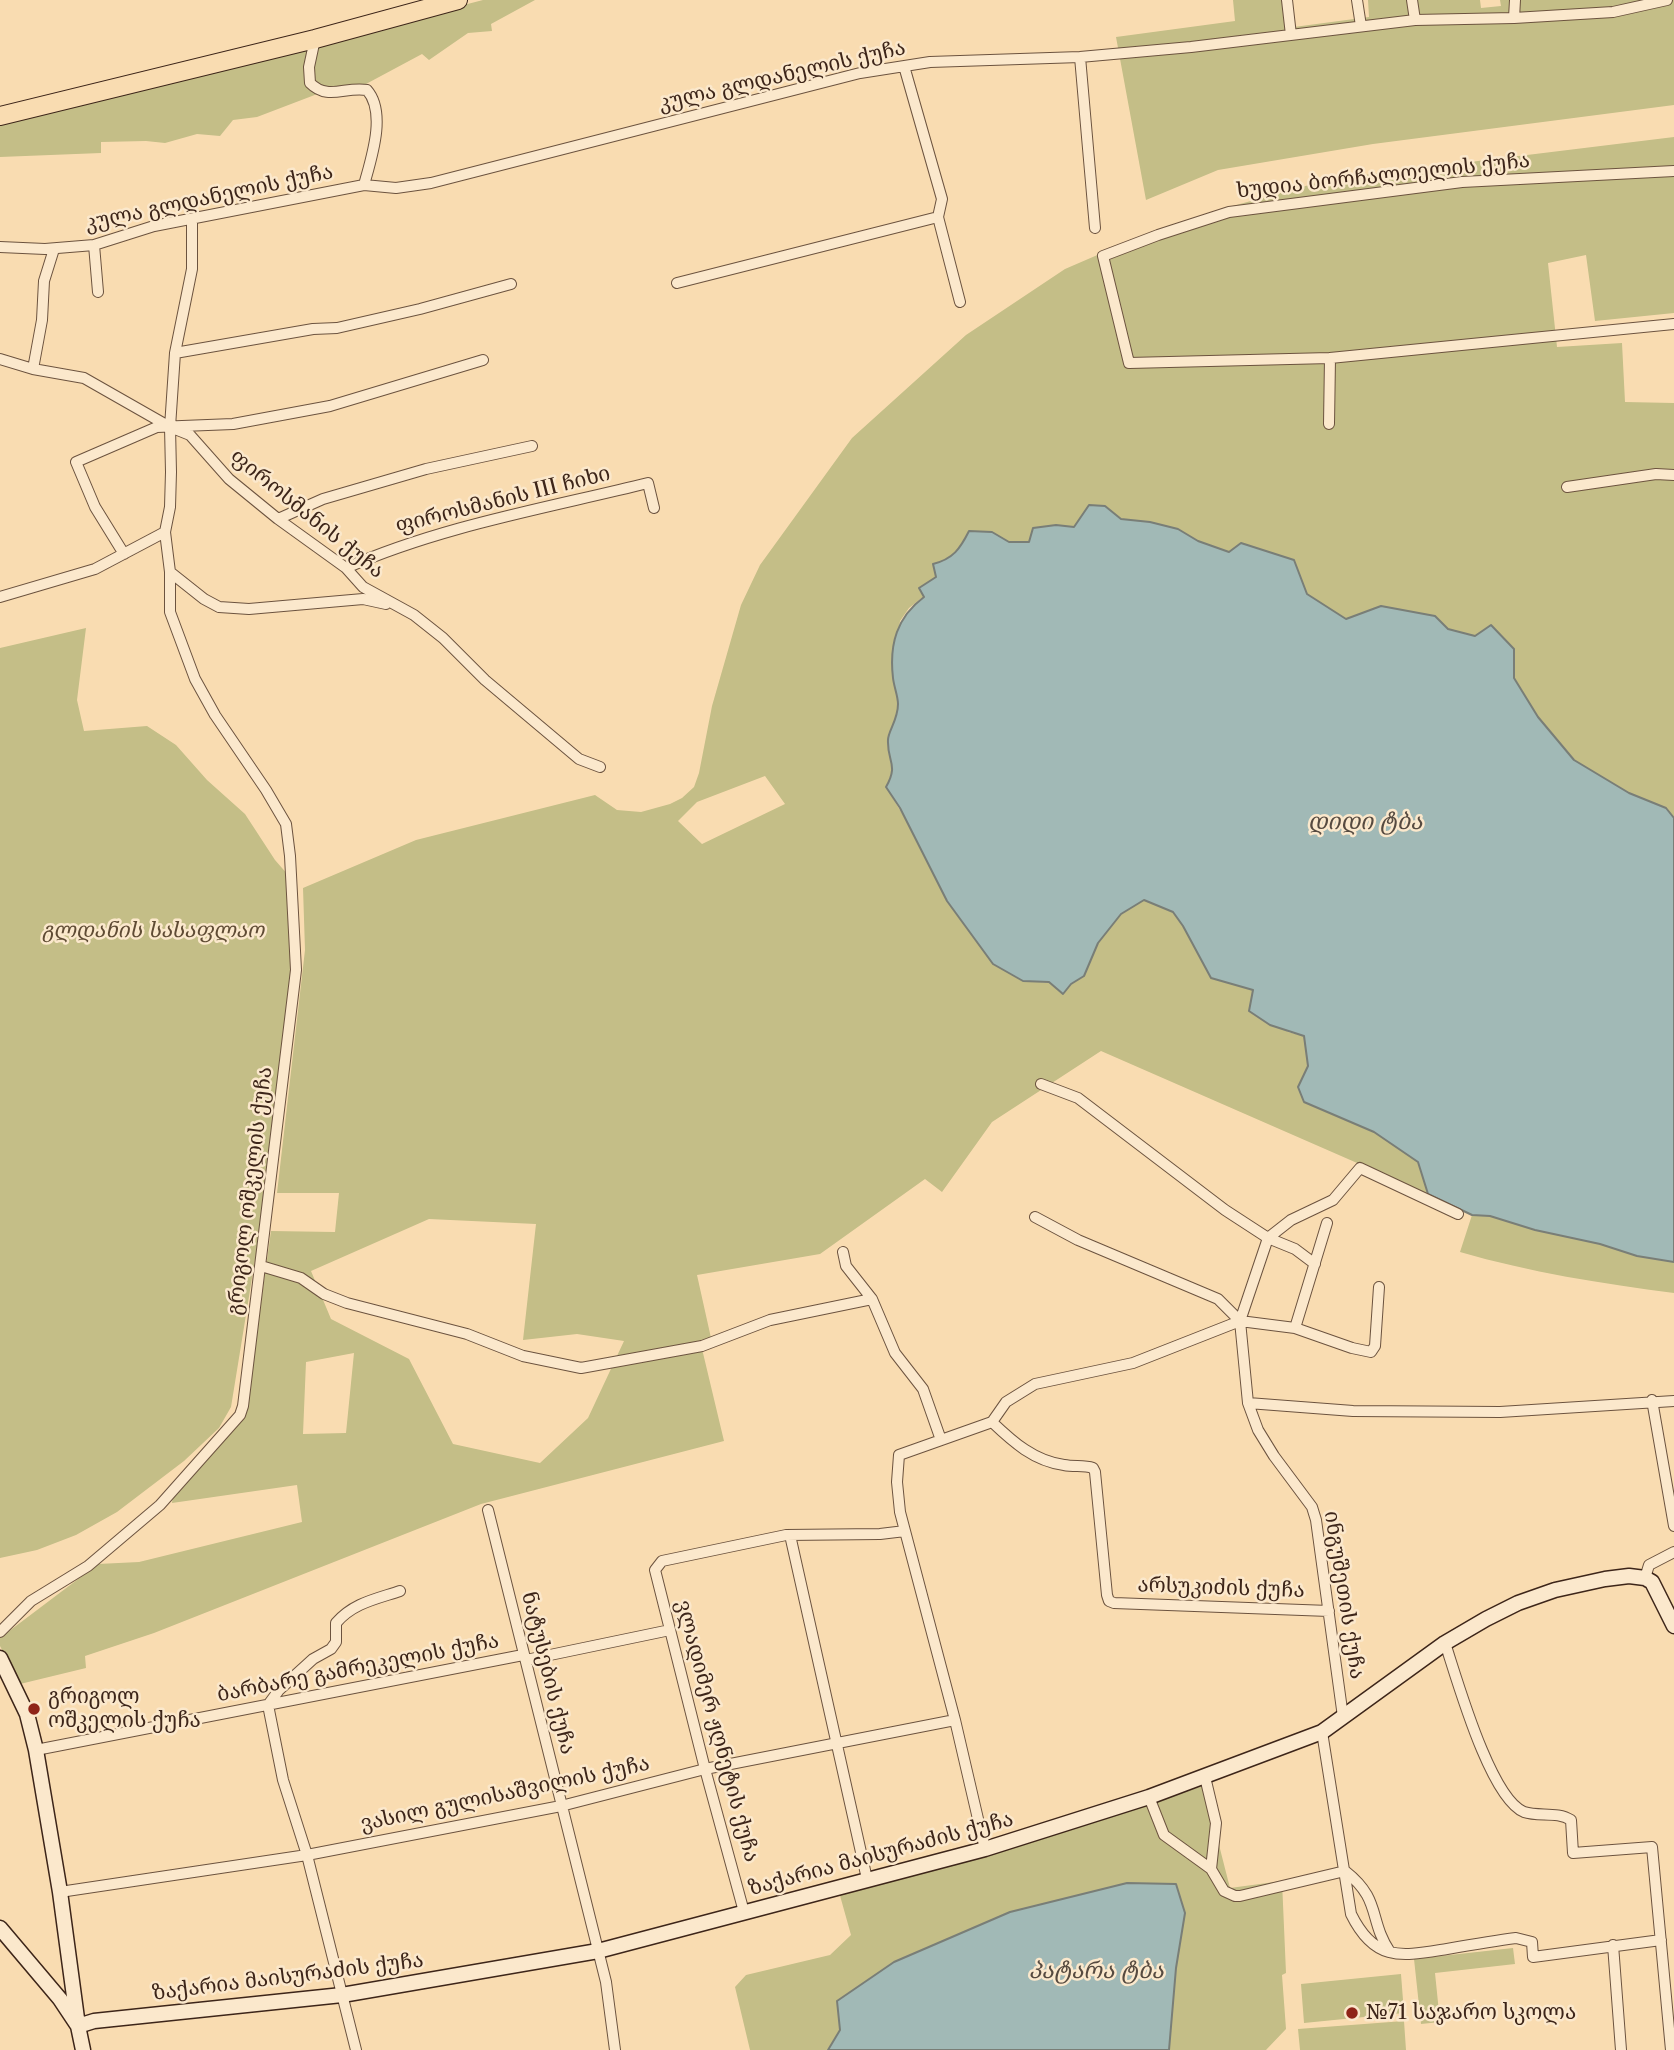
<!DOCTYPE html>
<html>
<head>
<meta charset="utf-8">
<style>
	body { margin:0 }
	canvas { display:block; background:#f9dcb1 }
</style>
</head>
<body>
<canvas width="1674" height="2050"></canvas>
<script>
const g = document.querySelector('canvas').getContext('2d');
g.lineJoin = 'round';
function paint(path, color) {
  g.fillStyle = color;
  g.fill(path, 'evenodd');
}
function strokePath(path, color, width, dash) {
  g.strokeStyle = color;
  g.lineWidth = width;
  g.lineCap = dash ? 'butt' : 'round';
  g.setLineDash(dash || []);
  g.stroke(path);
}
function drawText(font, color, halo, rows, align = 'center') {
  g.font = font + ' "Libre Caslon Text","Noto Serif Georgian",serif';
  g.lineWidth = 5;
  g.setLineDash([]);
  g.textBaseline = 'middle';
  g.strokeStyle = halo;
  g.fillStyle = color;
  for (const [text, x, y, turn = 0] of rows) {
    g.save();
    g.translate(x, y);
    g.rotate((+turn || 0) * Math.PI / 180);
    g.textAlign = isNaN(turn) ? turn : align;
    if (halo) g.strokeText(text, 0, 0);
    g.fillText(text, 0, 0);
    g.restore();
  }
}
paint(new Path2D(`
	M483,0H535L491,24L492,31L468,33L429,60L422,54L366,84L333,88L257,117L233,120L220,136L197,134L165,143L146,141L101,142V153L0,157V125Z
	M1233,0H1290L1294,27L1369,17L1368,0H1480L1481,8L1501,6L1500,0H1674V105L1373,144L1218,170L1146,200L1116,37L1235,21Z
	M1674,137V313L1595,321L1586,255L1548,263L1557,347L1622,343L1625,402L1674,403V469H1661L1660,479L1674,480V818L1666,808L1629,793L1574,760L1538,717L1514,677V649L1448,629L1435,616L1381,606L1346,620L1307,594L1294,560L1241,543L1229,552L1198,541L1178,529L1150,522L1121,519L1105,506L1089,505L1074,527L1056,525L1030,542H1009L992,532L969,531L962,546L924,596L909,608L900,621L893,674L898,702L896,721L888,739L893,774L886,787L993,964L1023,981L1071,984L1084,976L1098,943L1121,914L1144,900L1173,912L1183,926L1211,978L1254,990L1288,1032L1304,1036L1308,1066L1298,1087L1304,1102L1374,1132L1418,1162L1428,1194L1101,1051L992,1122L942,1192L925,1179L820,1254L697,1275L711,1338L696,1342L703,1353L724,1441L481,1504L154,1633L85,1656L86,1668L20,1684L0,1646V1638L98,1564L139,1562L302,1522L297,1485L172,1503L173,1495L242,1419L249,1389L271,1231L335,1232L339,1193H277L305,950L303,888L416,840L595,795L617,810L641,812L670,804L682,798L694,787L699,773L712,706L741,605L760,565L852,438L966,335L1065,269L1153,231L1229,207L1331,179ZM765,776L785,804L702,844L678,821L697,802ZM429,1219L536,1224L523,1340L577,1334L624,1341L588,1418L540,1463L453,1444L409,1359L331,1319L311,1271ZM354,1353L346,1433L303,1434L306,1362Z
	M86,628L77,700L84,731L147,726L176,745L207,780L245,814L275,860L289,876L292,960L286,1022L259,1235L231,1407L219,1428L184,1461L117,1512L76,1535L37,1550L0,1558V648Z
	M1472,1215L1490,1216L1535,1230L1600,1244L1637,1256L1674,1262V1293C1603,1284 1529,1272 1460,1252Z
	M1206,1785V1794L1230,1888L1282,1881L1286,1973L1282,1975L1286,2029L1266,2050H1169L1176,1968L1185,1913L840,2030L828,2050H750L735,1987L746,1975L830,1955L851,1935L839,1892L1088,1823Z
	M1513,1948L1515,1964L1435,1973L1440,2022L1421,2024L1414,1959Z
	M1401,1974L1404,2013L1304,2023L1301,1984Z
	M1404,2021L1406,2050H1300L1298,2029Z`), '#c4be87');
const water = new Path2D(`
	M1089,505L1105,506L1121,519L1150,522L1178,529L1198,541L1229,552L1241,543L1294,560L1307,594L1346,619L1381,606L1435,616L1448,629L1475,636L1491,625L1514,649V678L1538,717L1574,760L1629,793L1666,808L1674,818V1262L1637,1256L1600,1244L1535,1230L1490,1216L1472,1215L1428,1194L1418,1162L1374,1132L1304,1102L1298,1087L1308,1066L1304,1036L1270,1025L1249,1011L1253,990L1211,978L1183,926L1173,912L1144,900L1121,914L1098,943L1084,976L1071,984L1063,994L1049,982L1023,981L993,964L947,901L900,808L886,787C899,764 887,762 888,740C888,731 898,720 898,704C898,696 894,687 893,678C889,644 897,617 924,597L919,588L936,577L933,564C953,559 960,549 969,531L992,532L1009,542H1029L1033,528L1056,525L1074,527Z
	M1127,1883L1176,1884L1185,1913L1176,1968L1169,2050H828L840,2030L837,2001L894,1962L1010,1912Z`);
paint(water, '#a1b9b6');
strokePath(water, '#797e77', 2);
const street = new Path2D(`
	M1287,0L1291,35
	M1357,0L1361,26
	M1412,0L1415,20
	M1514,18L1515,0
	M315,39L309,67L310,83C328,101 345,86 367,90C387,113 371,159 364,185
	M1080,57L1095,228
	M904,66L942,199L938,217L960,302
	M94,245L98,292
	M0,247L45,249L94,245L154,226L364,185L396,188L431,183L860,73L930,62L1080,57L1191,47L1415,20L1514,18L1613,12L1667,0
	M677,283L938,217
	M175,353L313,329L337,328L420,309L511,284
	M1330,358L1129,363L1103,256L1158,235L1229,212L1462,182L1674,171
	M0,359L33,369L84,378L170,427L190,435L229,479L278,519L346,568L363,587L414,615L443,638L485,680L579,759L600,767
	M33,369L42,320L44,281L54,249
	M1329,424L1330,358L1674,324
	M1567,487L1656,474L1674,475
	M278,519L323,499L426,469L532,446
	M124,554L95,507L76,462L157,427L233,424L330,406L483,360
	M346,568C441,526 547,508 648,483L654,508
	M170,572L204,599L219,607L249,609L363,599L386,604
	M0,597L95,569L165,532
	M1041,1084L1078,1098L1225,1210L1268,1238L1295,1249L1315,1264
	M1035,1217L1078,1240L1218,1299L1240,1321
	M843,1252L846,1266L872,1299L895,1353L923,1389L941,1440
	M261,1266L301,1278L324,1294L347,1303L467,1334L523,1356L581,1368L702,1346L770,1320L872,1299
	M1295,1328L1327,1223
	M1652,1400L1674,1526
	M1248,1403L1353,1411L1500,1412L1674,1401
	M992,1422C1013,1442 1034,1461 1064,1465C1074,1467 1084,1465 1093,1468L1095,1472L1107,1595L1109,1601L1114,1603L1329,1611
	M488,1510L606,1982L615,2050
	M790,1535L867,1879
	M1645,1578L1649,1565L1674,1552
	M0,1632L31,1601L88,1566L160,1505L240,1415L243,1406L296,970L290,856L286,824L266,790L215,715L195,679L170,612V572L165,532L170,507L171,472L170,427L175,353L192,269V219
	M1445,1643C1457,1679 1490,1798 1524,1812C1539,1817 1557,1811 1571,1820L1573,1853L1652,1847L1671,2050
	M526,1660L670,1630
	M268,1705L283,1780L307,1855L356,2050
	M268,1705L279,1690L313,1659L331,1649L336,1642V1623C353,1603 376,1599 400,1591
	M1343,1717L1316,1520L1312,1507L1274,1456L1258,1430L1248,1403L1240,1321L1268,1238L1291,1220L1333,1200L1360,1168L1458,1214
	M1322,1732L1351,1914C1375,1963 1402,1956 1447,1949C1470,1945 1493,1941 1516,1938L1532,1942L1533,1957L1661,1940
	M36,1750L523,1655
	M1205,1777L1216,1823L1211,1869L1224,1891L1235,1896H1240L1345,1871C1382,1900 1368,1919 1390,1952
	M1149,1797L1164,1835L1211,1869
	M985,1849L955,1720L900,1512L897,1482L899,1455L992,1422L1006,1402L1035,1384L1133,1363L1240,1321L1295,1328L1352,1348L1371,1352L1375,1346L1379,1287
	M60,1892L307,1855L561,1806L705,1769L955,1720
	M744,1912L705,1769L655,1570L662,1561L786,1535L880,1534L905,1531
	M1613,1945L1621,2050`);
const secondary = new Path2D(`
	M0,1658L27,1714L36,1750L60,1892L78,2026
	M0,1928L60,1999L78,2026L83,2050
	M78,2026L94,2021L342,1995L598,1951L985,1849L1149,1797L1322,1732L1445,1643L1486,1619L1518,1603L1555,1590L1605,1579L1629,1576L1645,1578L1652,1582L1674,1626`);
const highway = new Path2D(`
	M0,116L315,39L458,0`);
strokePath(street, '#6c533f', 12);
strokePath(secondary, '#3d2519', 17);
strokePath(highway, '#3d2519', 20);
strokePath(street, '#fbe8cc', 10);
strokePath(secondary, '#fbe8cc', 14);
strokePath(highway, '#f9dcb1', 18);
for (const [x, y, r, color] of [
	[34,1709,7,"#8f2418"],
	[1352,2013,7,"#8f2418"]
]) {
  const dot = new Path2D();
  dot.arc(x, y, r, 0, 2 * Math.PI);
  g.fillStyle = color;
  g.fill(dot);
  strokePath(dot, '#fbe8cc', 2.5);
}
drawText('21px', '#3d2519', '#fbe8cc', [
	["კულა გლდანელის ქუჩა",782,76,-13],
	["ხუდია ბორჩალოელის ქუჩა",1383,176,-6],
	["კულა გლდანელის ქუჩა",209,198,-12],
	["ფიროსმანის III ჩიხი",503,500,-14],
	["ფიროსმანის ქუჩა",307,514,39],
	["გრიგოლ ოშკელის ქუჩა",250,1191,-83],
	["არსუკიძის ქუჩა",1221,1588,2],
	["ინგუშეთის ქუჩა",1344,1595,81],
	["ბარბარე გამრეკელის ქუჩა",358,1668,-11],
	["ნატუსების ქუჩა",548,1673,76],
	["ვლადიმერ ჟღნეტის ქუჩა",717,1731,75],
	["ვასილ გულისაშვილის ქუჩა",505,1794,-12],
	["ზაქარია მაისურაძის ქუჩა",881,1854,-15],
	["ზაქარია მაისურაძის ქუჩა",288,1977,-7]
]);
drawText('italic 21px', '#5f4b34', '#fbe8cc', [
	["გლდანის სასაფლაო",153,931]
]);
drawText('21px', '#3d2519', '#fbe8cc', [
	["გრიგოლ",48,1697],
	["ოშკელის ქუჩა",48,1721],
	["№71 საჯარო სკოლა",1366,2013]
], 'left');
drawText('italic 23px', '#564a40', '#fbe8cc', [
	["დიდი ტბა",1365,822],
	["პატარა ტბა",1096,1971]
]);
</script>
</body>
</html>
